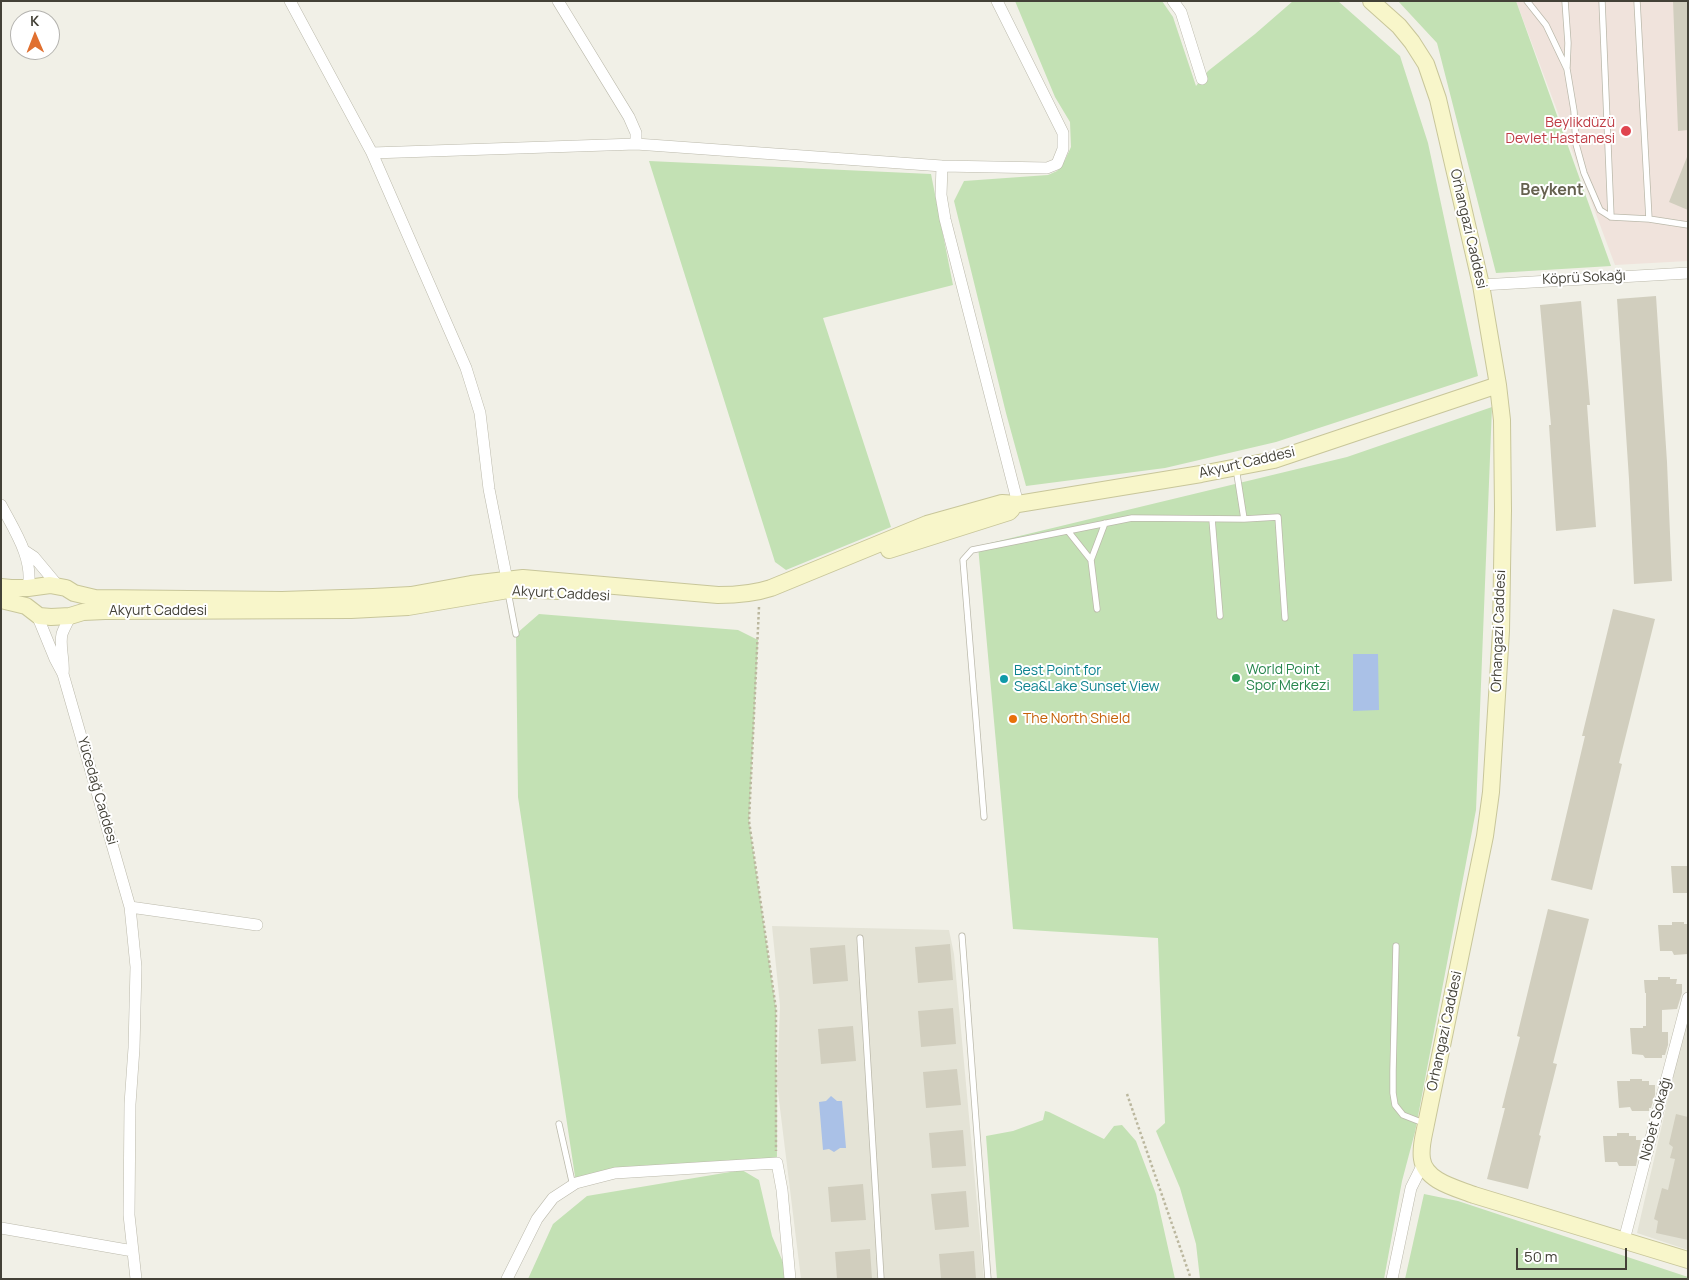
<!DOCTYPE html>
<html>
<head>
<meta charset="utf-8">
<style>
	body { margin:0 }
	#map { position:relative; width:1689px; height:1280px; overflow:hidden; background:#f1f0e7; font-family:Manrope,sans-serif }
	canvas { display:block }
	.frame { position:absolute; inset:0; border:2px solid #434137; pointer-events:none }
	.north { position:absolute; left:10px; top:10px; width:50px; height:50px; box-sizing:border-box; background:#fff; border:1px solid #b4b3af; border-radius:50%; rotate:359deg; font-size:14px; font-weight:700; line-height:20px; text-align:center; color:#434137 }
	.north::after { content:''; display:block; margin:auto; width:18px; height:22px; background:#e07030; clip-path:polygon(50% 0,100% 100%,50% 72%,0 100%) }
	.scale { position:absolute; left:1516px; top:1248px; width:111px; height:22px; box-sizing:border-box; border:2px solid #434137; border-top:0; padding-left:6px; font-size:15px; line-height:18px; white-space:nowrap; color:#434137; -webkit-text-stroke:4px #fff; paint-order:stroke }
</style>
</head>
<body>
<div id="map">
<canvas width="1689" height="1280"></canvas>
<div class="frame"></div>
<div class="north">K</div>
<div class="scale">50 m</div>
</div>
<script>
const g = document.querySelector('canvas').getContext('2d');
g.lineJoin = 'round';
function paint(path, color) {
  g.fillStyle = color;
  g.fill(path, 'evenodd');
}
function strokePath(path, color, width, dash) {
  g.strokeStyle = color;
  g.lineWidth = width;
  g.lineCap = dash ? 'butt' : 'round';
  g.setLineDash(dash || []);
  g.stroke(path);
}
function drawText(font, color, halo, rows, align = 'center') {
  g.font = font + ' Manrope,sans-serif';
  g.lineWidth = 4;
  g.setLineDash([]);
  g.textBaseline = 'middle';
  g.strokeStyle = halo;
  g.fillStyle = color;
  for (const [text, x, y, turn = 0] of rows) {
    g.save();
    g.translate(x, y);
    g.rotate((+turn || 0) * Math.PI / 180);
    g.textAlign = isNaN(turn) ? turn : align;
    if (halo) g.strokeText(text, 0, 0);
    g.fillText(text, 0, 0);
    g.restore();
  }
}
paint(new Path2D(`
	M772,926L949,930L954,954L984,1279H801L777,1084L780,1006Z
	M1688,1012V1250L1637,1233Z`), '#e4e3d6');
paint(new Path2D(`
	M1516,1H1688V261L1615,265Z`), '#f0e3dc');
paint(new Path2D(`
	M1015,1H1162L1173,17L1196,86L1208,71L1255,34L1293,1H1338L1400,56L1428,143L1478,376L1276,442L1165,468L1026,486L1006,413L954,201L964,181L1048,175L1057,171L1065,160L1071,147L1070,122L1055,97Z
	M1398,1H1516L1611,266L1496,273L1437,43Z
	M649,161L931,174L953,285L823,318L891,527L786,570L775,562Z
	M1492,407L1476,810L1415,1132L1402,1181L1384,1279H1200L1196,1244L1180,1188L1156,1131L1165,1123L1158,938L1013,929L978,546L1347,457Z
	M539,614L738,630L758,640L749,821L776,1009L777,1163L615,1173L576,1183L518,797L516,634Z
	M1045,1111L1049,1112L1104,1139L1114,1126L1122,1125L1136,1141L1156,1194L1175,1279H997L986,1136L1013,1131L1043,1120Z
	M742,1170L759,1180L772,1236L790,1279H528L553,1224L587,1196Z
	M1424,1194L1458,1201L1688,1277V1279H1405Z`), '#c3e1b4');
paint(new Path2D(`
	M1353,654H1378L1379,710L1353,711Z
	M831,1096L837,1101H842L846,1148H840L834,1152L829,1149L823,1150L819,1102L826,1101Z`), '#aac1e7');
paint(new Path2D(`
	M1673,1H1688V130L1678,131Z
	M1687,157H1688V210L1669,202Z
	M1656,296L1667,462L1672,581L1634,584L1629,479L1617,299Z
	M1581,301L1590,405H1587L1596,527L1556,531L1549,425H1551L1540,305Z
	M1613,609L1655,619L1619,763L1622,764L1592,890L1551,880L1585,736H1582Z
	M1671,866H1688V893H1673Z
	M1548,909L1589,919L1553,1063L1557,1064L1539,1135L1541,1136L1528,1189L1487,1179L1505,1108H1502L1520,1037L1517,1036Z
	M1672,922H1684V924H1688V954L1674,955L1672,951H1660L1658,925H1672Z
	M950,944L953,980L918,983L915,947Z
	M845,945L848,981L813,984L810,948Z
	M1658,977H1670V979H1677L1676,984H1682V993L1677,1009L1662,1010V1032H1668V1045L1665,1055H1662V1058H1645L1643,1055L1632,1054L1630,1028H1643V1026H1646V993H1645L1644,980H1658Z
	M953,1008L956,1044L921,1047L918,1011Z
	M853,1026L856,1061L821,1064L818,1029Z
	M957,1069L961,1105L926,1108L923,1072Z
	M1630,1079H1642V1081H1649V1085H1655V1095L1651,1108H1649V1111H1632L1630,1107L1619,1108L1617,1081H1630Z
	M1676,1114L1688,1117V1240L1656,1233L1658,1221L1654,1219L1662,1188L1668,1190L1675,1159L1670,1158L1673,1147L1669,1144Z
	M963,1130L966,1166L932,1168L929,1133Z
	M1617,1133H1629V1136H1636V1140H1641L1636,1166H1619L1617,1162H1605L1603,1136H1617Z
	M863,1184L866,1220L831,1222L828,1187Z
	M966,1191L969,1227L935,1230L931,1194Z
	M870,1249L872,1279H837L835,1252Z
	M974,1251L976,1279H941L939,1254Z`), '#d1cebe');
const lane = new Path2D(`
	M1527,1L1546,25L1567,69L1574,111L1576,144L1584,173L1600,210L1611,217L1649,219L1688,225
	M1565,1L1568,43L1567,67
	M1602,1L1611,217
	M1637,1L1649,219
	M1212,519L1220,616
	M1244,519L1278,517L1285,618
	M1068,531L1091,560L1097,609
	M1091,560L1105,523
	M508,592L516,634
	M984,817L963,560L972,550L1132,518L1244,519L1236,468
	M962,936L988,1279
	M860,938L881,1279
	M1396,946L1393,1071V1093L1395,1105L1403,1115L1426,1124
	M559,1124L573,1186`);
const street = new Path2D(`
	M290,1L372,153L466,368L480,413L489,489L507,580
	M558,1L629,117L636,133V144
	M1173,1L1181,12L1202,79
	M372,153L636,144L942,166L1047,168L1057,164L1063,149V133L997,1
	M942,166L941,195L945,219L1018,504
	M1481,285L1688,273
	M1,505C14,530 34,559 28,588
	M25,551L34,557L59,587
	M37,615L55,659L63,674L130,907
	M63,674C65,661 59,647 62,634C64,628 68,622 70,616
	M1,1228L133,1251
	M1624,1240L1688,998
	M136,1279L129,1215L130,1104L134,1048L136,967L130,907L257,925
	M507,1279L537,1219L553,1198L576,1183L615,1173L777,1163L782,1190L790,1279
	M1392,1279L1411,1188L1423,1164`);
const secondary = new Path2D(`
	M1371,1L1399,26L1412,42L1426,64L1438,99L1481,285L1498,385L1502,420L1503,510L1501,631L1491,792L1485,836L1426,1124C1424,1135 1420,1147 1422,1159C1425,1181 1456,1188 1474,1195L1688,1260
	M889,550L1009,512L1012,509
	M1,587L11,588H28L50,585L66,588L74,593L95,598L282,600L373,597L411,595L471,584L523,578L718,595C736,595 753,594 771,588L927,524L1002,503L1018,504L1201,474L1274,460L1498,385
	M1,600L26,606L39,616L51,617L70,616L83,612L105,611L351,610L408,607L508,590H541L558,591`);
strokePath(lane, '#bbb9ab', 7);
strokePath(street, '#bbb9ab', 12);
strokePath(secondary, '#c8c69a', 18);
strokePath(new Path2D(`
	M759,607L749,821L776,1009V1151
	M1127,1094L1191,1279`), '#bbb79e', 2.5, [2.5, 2.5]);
strokePath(lane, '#fff', 5.5);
strokePath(street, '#fff', 11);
strokePath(secondary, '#f8f6ca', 16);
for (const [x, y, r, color] of [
	[1626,131,6,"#e0444e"],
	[1236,678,5,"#2e9e5b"],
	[1004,679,5,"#0f9aa8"],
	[1013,719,5,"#e8710a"]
]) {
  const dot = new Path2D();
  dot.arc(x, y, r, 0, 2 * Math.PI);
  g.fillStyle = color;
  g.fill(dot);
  strokePath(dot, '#fff', 2);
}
drawText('14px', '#be3a42', '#fff', [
	["Beylikdüzü",1615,123],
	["Devlet Hastanesi",1615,139]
], 'right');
drawText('14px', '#434137', '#fff', [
	["Orhangazi Caddesi",1468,229,77],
	["Köprü Sokağı",1584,278,-3],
	["Akyurt Caddesi",1247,463,-13],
	["Akyurt Caddesi",561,594,3],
	["Akyurt Caddesi",158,611],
	["Orhangazi Caddesi",1499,631,-88],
	["Yücedağ Caddesi",97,791,74],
	["Orhangazi Caddesi",1445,1031,-78],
	["Nöbet Sokağı",1656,1119,-75]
]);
drawText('14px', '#27864d', '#fff', [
	["World Point",1246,670],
	["Spor Merkezi",1246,686]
], 'left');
drawText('14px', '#0d838f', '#fff', [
	["Best Point for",1014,671],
	["Sea&Lake Sunset View",1014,687]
], 'left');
drawText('14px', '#c56008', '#fff', [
	["The North Shield",1023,719]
], 'left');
drawText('bold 16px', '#65614f', '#fff', [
	["Beykent",1552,191]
]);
</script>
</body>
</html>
